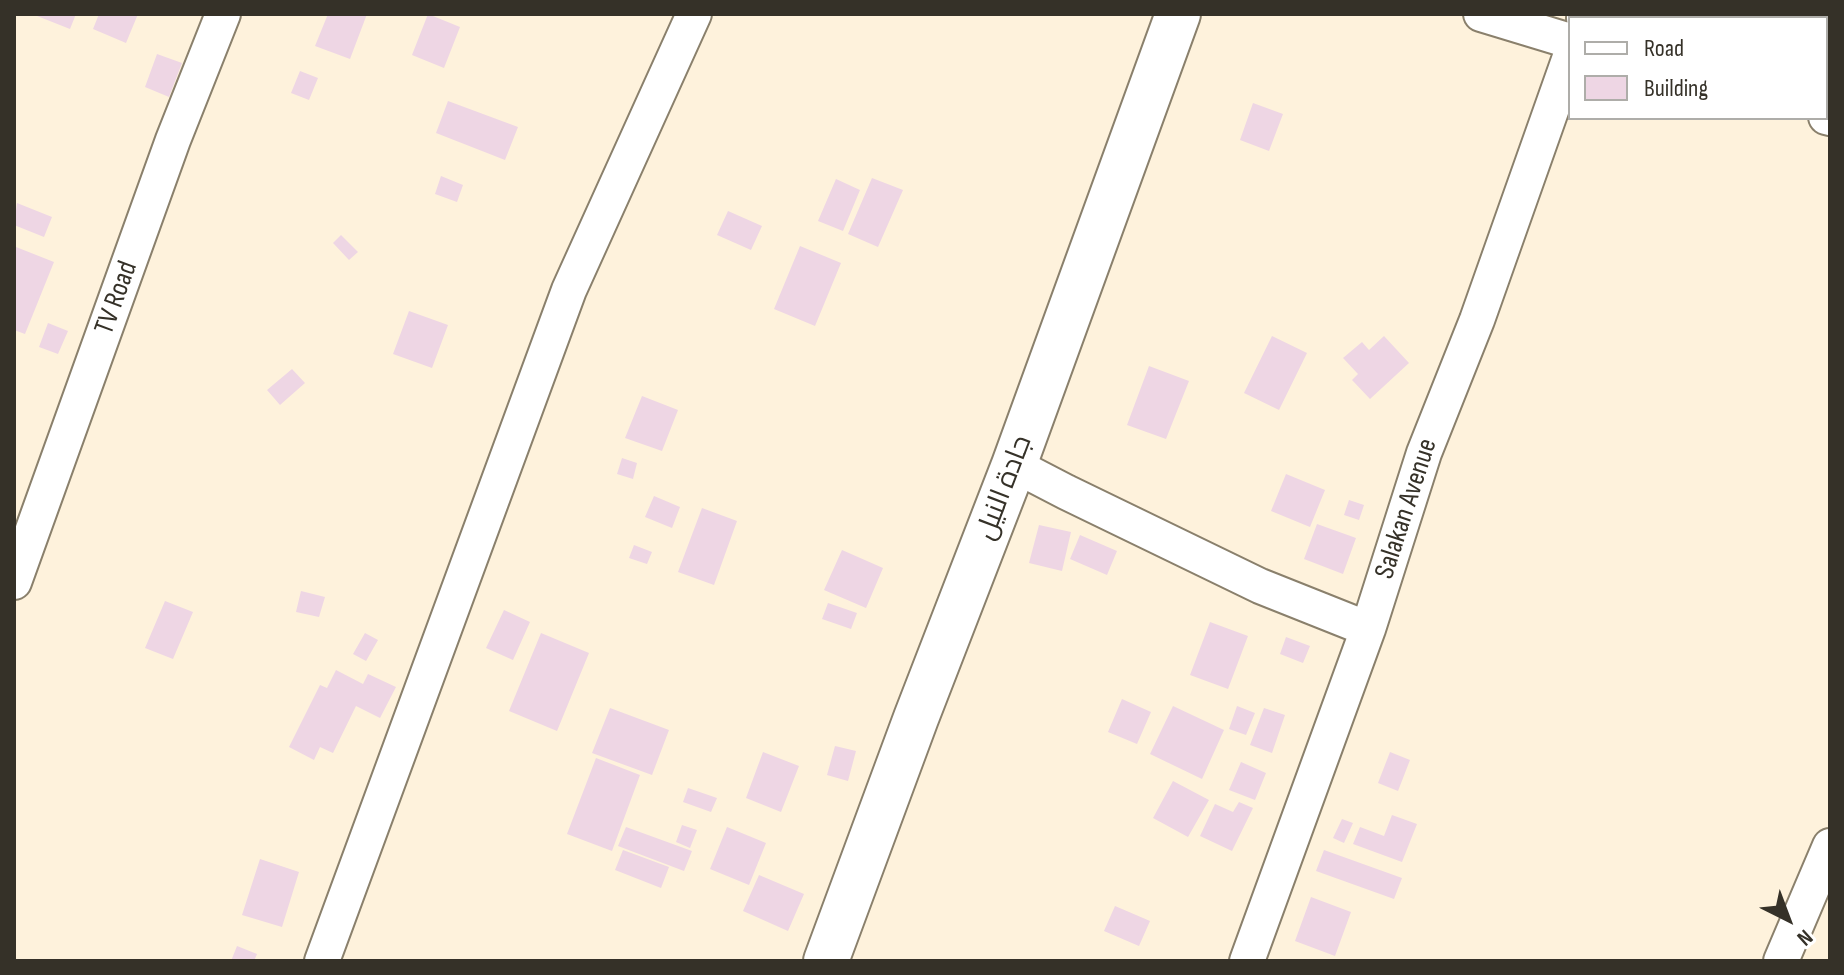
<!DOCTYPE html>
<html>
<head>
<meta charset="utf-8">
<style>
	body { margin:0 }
	#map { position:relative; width:1844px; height:975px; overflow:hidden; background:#fef2dc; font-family:"Sofia Sans Condensed",sans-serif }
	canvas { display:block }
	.frame { position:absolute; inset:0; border:16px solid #353128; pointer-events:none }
	.legend { position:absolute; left:1568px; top:16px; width:260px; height:104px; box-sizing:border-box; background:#fff; border:2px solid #aeada9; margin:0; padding:10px 14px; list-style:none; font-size:24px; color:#353128 }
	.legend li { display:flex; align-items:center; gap:16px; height:40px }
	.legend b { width:40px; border:2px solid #aeada9 }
	.north { position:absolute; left:1748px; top:879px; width:80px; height:80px; -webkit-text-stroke:6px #fff; paint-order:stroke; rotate:138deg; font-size:22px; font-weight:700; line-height:32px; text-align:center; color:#353128 }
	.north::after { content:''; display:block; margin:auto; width:28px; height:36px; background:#353128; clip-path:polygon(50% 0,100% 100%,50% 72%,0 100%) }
</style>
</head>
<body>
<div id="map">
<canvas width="1844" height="975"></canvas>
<div class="frame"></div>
<ul class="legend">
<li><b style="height:10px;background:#fff"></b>Road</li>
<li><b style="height:22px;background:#eed6e4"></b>Building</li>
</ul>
<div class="north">N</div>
</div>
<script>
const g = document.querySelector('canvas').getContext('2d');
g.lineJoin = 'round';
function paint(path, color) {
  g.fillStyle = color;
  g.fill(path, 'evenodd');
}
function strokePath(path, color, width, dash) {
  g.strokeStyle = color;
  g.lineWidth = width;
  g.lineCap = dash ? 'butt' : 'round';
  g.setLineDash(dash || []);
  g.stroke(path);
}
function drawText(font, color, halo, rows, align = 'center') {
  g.font = font + ' "Sofia Sans Condensed",Cairo,sans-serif';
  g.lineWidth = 6;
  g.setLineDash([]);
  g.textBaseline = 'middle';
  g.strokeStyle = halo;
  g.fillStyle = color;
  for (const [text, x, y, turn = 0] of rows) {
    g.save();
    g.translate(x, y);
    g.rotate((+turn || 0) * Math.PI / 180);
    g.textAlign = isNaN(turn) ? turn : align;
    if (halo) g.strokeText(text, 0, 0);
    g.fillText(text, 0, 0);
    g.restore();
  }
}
paint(new Path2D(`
	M32,14H76L70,29Z
	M99,14H138L126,43L93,29Z
	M328,14H367L350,59L315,46Z
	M428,14L460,27L444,68L412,55Z
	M157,54L182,63L169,97L145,87Z
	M300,71L318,78L309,100L291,93Z
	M448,101L518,127L505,160L436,133Z
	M1253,103L1283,114L1269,151L1240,140Z
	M441,176L463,185L457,202L435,194Z
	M872,178L903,190L878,247L848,234Z
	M836,179L860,190L843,231L818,221Z
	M17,203L52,217L44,237L14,225Z
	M728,211L762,226L751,250L717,235Z
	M341,235L358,252L349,260L333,243Z
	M800,246L841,263L815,326L774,309Z
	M16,247L54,262L25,334L14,330Z
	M409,311L448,325L432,368L393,354Z
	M48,323L68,331L58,354L39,347Z
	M1272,336L1307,353L1279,410L1244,393Z
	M1384,336L1409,363L1370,399L1352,380L1358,374L1343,358L1362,342L1369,350Z
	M1149,366L1189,381L1166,439L1127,425Z
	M292,369L305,383L280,405L267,390Z
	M642,396L678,410L662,451L625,438Z
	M622,458L637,463L633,479L617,474Z
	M1286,474L1325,490L1310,527L1271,511Z
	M654,496L680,507L672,528L645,517Z
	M1349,500L1364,505L1359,520L1344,515Z
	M702,508L737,521L714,585L678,572Z
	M1317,524L1356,538L1343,574L1304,559Z
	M1039,525L1071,532L1062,571L1029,563Z
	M1080,535L1117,551L1107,575L1070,559Z
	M634,545L652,552L647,564L629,558Z
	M842,550L883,568L866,608L824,590Z
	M301,591L325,597L319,617L296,612Z
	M165,601L193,612L173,659L145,648Z
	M828,603L857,613L851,629L822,619Z
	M504,610L530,622L513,660L486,648Z
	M1210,622L1248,636L1228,689L1190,675Z
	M365,633L378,640L366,661L353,654Z
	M541,633L589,653L557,731L509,711Z
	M1286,637L1310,646L1303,663L1280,654Z
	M336,670L363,684L368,674L396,687L380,718L356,706L333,753L320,747L314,760L289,747L320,685L327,688Z
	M1122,699L1151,712L1137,744L1108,732Z
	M1173,706L1224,730L1202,779L1150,754Z
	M1237,706L1255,713L1246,735L1229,729Z
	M610,708L669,730L652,775L592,753Z
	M1264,708L1285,715L1272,753L1250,745Z
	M835,746L856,751L848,781L827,775Z
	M763,752L799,766L781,812L746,798Z
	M1390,752L1410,760L1398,791L1378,783Z
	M596,758L640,775L612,851L567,834Z
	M1241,762L1266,773L1255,800L1229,790Z
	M1173,781L1209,800L1188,837L1153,818Z
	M688,788L717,798L711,812L683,802Z
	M1239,802L1253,808L1232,851L1200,836L1215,804L1233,812Z
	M1392,815L1417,824L1402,862L1353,844L1360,827L1384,836Z
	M1342,819L1353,823L1344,843L1333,838Z
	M682,825L697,830L690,848L676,842Z
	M626,827L692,851L684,871L618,846Z
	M727,827L766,843L749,885L710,869Z
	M623,850L669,867L661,888L615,870Z
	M1324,850L1402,878L1394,899L1316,871Z
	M260,859L299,872L282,927L242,915Z
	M759,875L804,894L788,931L743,911Z
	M1311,897L1351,912L1335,956L1295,941Z
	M1115,906L1150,921L1139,946L1104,931Z
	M237,946L257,954L254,961H231Z`), '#eed6e4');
const street = new Path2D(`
	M1481,14L1570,41
	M1584,18L1586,14
	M1781,18L1782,14
	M1826,117L1830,118
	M1014,465L1066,492L1260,586L1368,629
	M14,582L173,140L223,14
	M322,961L569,290L694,14
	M1247,961L1368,629L1424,453L1477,320L1570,57
	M1781,961L1830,846`);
const secondary = new Path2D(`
	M826,961L916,718L1014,465L1178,14`);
strokePath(street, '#8a806c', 38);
strokePath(secondary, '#8a806c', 48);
strokePath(street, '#fff', 34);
strokePath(secondary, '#fff', 44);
drawText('28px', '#353128', '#fff', [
	["TV Road",117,298,-70],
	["جادة النيل",1005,488,-69],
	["Salakan Avenue",1407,509,-72]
]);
</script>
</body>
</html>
